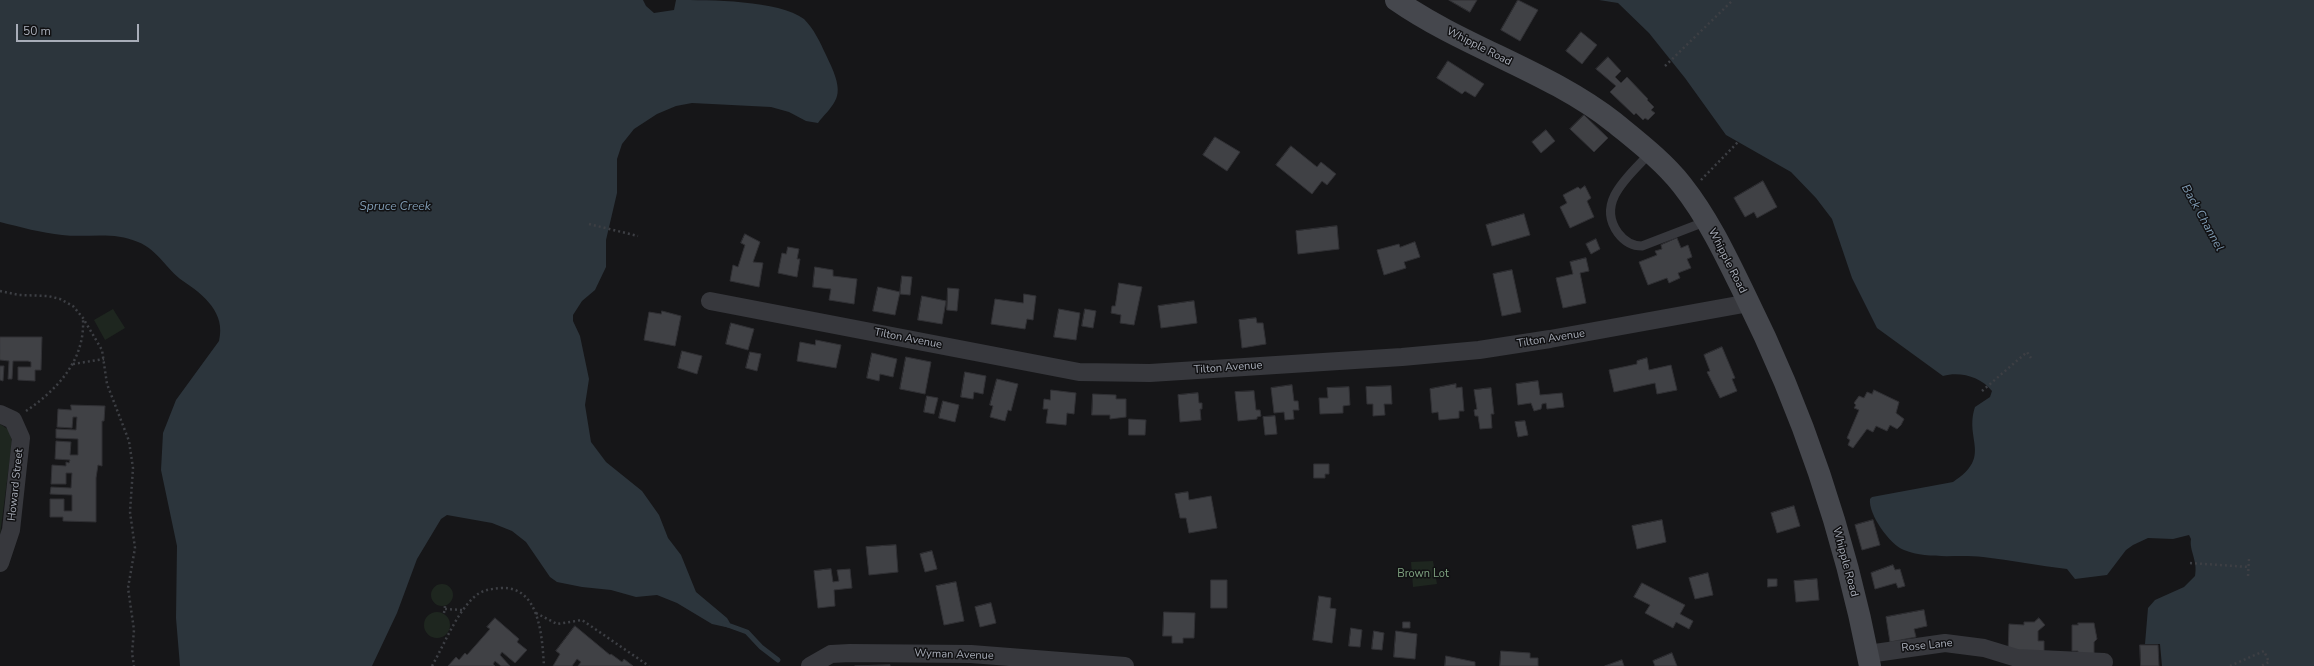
<!DOCTYPE html>
<html>
<head>
<meta charset="utf-8">
<style>
	body { margin:0 }
	#map { position:relative; width:2314px; height:666px; overflow:hidden; background:#161618; font-family:"Nunito Sans",sans-serif }
	canvas { display:block }
	.scale { position:absolute; left:16px; top:24px; width:123px; height:18px; box-sizing:border-box; border:2px solid #a8adb8; border-top:0; padding-left:5px; font-size:12px; line-height:14px; white-space:nowrap; color:#a8adb8; -webkit-text-stroke:3px #111113; paint-order:stroke }
</style>
</head>
<body>
<div id="map">
<canvas width="2314" height="666"></canvas>
<div class="scale">50 m</div>
</div>
<script>
const g = document.querySelector('canvas').getContext('2d');
g.lineJoin = 'round';
function paint(path, color) {
  g.fillStyle = color;
  g.fill(path, 'evenodd');
}
function strokePath(path, color, width, dash) {
  g.strokeStyle = color;
  g.lineWidth = width;
  g.lineCap = dash ? 'butt' : 'round';
  g.setLineDash(dash || []);
  g.stroke(path);
}
function drawText(font, color, halo, rows, align = 'center') {
  g.font = font + ' "Nunito Sans",sans-serif';
  g.lineWidth = 3;
  g.setLineDash([]);
  g.textBaseline = 'middle';
  g.strokeStyle = halo;
  g.fillStyle = color;
  for (const [text, x, y, turn = 0] of rows) {
    g.save();
    g.translate(x, y);
    g.rotate((+turn || 0) * Math.PI / 180);
    g.textAlign = isNaN(turn) ? turn : align;
    if (halo) g.strokeText(text, 0, 0);
    g.fillText(text, 0, 0);
    g.restore();
  }
}
paint(new Path2D(`
	M113,309L125,328L105,340L94,320Z
	M0,424L9,430L12,442L0,535Z
	M1433,561L1437,584L1413,587L1411,562Z
	M431 595a11 11 0 1 1 22 0a11 11 0 1 1-22 0Z
	M424 625a13 13 0 1 1 26 0a13 13 0 1 1-26 0Z`), '#1e261f');
paint(new Path2D(`
	M0,0H643L646,6L654,13L674,10L676,0C709,0 779,0 804,19C814,29 820,42 826,55C832,68 843,88 835,101C831,109 823,116 818,123L806,121L789,112L771,107L692,103L676,106L657,114L634,129L622,144L617,159V193L606,240V267L595,290L582,301L573,315V321L580,336L589,379L585,405L591,442L606,462L642,491L659,515L668,538L681,555L696,592L727,618L730,623V628L712,624L677,603L657,595L636,597L611,590L582,587L557,582L550,577L526,542L512,531L492,523L447,515L441,519L417,559L397,613L372,666H180L176,618L177,546L161,470L163,433L176,400L219,341C226,313 204,295 183,281C166,269 158,250 138,242C113,231 88,238 62,235C42,233 20,227 0,222Z
	M1599,0H2314V666H2162L2160,644H2145L2148,608L2155,600L2184,587L2195,576C2198,560 2189,551 2191,539L2189,535L2173,539L2148,538L2133,545L2126,550L2107,575L2075,579L2067,569C2039,566 2011,560 1983,557C1958,554 1928,560 1904,550C1890,545 1868,514 1870,499L1872,497L1953,482C1993,456 1964,440 1975,407L1990,397L1992,391C1981,377 1960,371 1943,376L1877,328L1852,278L1832,219L1816,198L1791,172L1726,135L1685,78L1649,33L1618,3Z`), '#2c353c');
strokePath(new Path2D(`
	M725,624L747,632L761,647L778,660`), '#2c353c', 5);
const building = new Path2D(`
	M1449,0H1477L1470,12Z
	M1518,0L1538,10L1520,41L1501,30Z
	M1581,32L1597,45L1582,64L1566,51Z
	M1608,57L1621,71L1615,77L1621,83L1627,77L1648,99L1647,100L1654,107L1651,110L1655,113L1648,120L1645,118L1643,120L1636,113L1634,115L1610,92L1616,86L1596,69Z
	M1448,61L1484,84L1475,97L1465,91L1462,94L1437,78Z
	M1584,115L1608,138L1594,152L1570,129Z
	M1546,130L1555,141L1541,153L1532,142Z
	M1215,137L1240,152L1227,171L1203,155Z
	M1291,146L1317,167L1321,162L1336,174L1327,185L1322,181L1312,194L1276,165Z
	M1763,181L1777,207L1757,218L1754,212L1745,217L1734,198Z
	M1585,186L1591,198L1587,201L1594,217L1570,228L1560,207L1567,203L1563,195L1578,187L1580,189Z
	M1524,214L1530,235L1492,246L1486,225Z
	M1337,226L1339,249L1298,254L1296,231Z
	M745,234L760,242L753,262L763,263L759,287L730,281L733,265L738,267L745,245L741,243Z
	M1677,238L1681,248L1688,245L1692,257L1687,259L1691,268L1678,273L1680,278L1669,283L1667,278L1648,285L1639,262L1657,255L1655,251L1662,249L1661,245Z
	M1596,239L1600,249L1591,254L1586,244Z
	M1415,242L1420,257L1404,262L1406,268L1384,275L1377,250L1399,244L1400,247Z
	M788,247L799,249L797,259H800L797,277L778,273L782,253L786,254Z
	M1586,258L1589,271L1580,273L1586,303L1563,308L1556,278L1573,274L1570,262Z
	M815,267L833,270V276L857,279L854,304L829,300L831,289L813,287Z
	M1512,270L1521,312L1502,316L1493,274Z
	M902,276L912,277L910,295L900,294Z
	M1119,283L1142,287L1134,325L1120,323L1121,315L1111,313L1112,306H1115Z
	M878,287L900,292L895,315L873,311Z
	M948,288L959,289L957,311L947,310Z
	M1024,294L1036,296L1033,320L1027,319L1025,329L991,324L995,299L1023,303Z
	M922,296L946,301L942,324L918,320Z
	M1194,301L1197,323L1161,328L1158,306Z
	M1059,309L1080,313L1076,340L1054,337Z
	M1085,309L1096,311L1093,328L1082,326Z
	M662,311L681,316L675,346L644,340L649,312L661,314Z
	M1256,318L1257,323H1263L1266,344L1242,348L1239,320Z
	M731,323L754,329L748,350L726,344Z
	M0,337H42L41,370H35V381L18,380V367H31V362L28,361H13L12,379H8L9,361L0,360Z
	M816,340L841,345L836,368L797,361L800,342L815,345Z
	M1722,347L1735,378L1732,379L1737,391L1720,398L1707,372L1710,371L1704,355Z
	M682,351L702,356L697,374L678,368Z
	M750,352L761,354L757,371L746,368Z
	M872,353L897,359L893,377L880,374L879,381L867,378Z
	M906,357L931,362L925,394L900,389Z
	M1647,358L1649,370L1671,365L1677,390L1657,394L1655,383L1614,392L1609,370L1637,364V361Z
	M0,366H4L3,381L0,380Z
	M965,372L986,376L983,394L974,392L973,399L961,397Z
	M997,379L1018,384L1011,411L1008,410L1005,421L990,417L993,406L990,405Z
	M1538,381L1540,395L1562,393L1564,407L1547,409L1546,403L1542,404L1541,409L1534,411L1531,403L1518,405L1516,384Z
	M1456,384V388L1462,387L1464,411H1459V418L1439,420L1438,412L1432,413L1430,389Z
	M1292,385L1294,401H1298L1299,410H1293L1294,419L1285,420L1284,412L1274,413L1271,388Z
	M1391,386L1392,404H1384L1385,415L1373,416V404H1367L1366,387Z
	M1349,387L1350,405L1343,406V413L1320,414L1319,398H1328L1327,388Z
	M1491,388L1494,414H1491L1492,428L1480,429L1478,416H1475L1474,410L1477,409L1474,390Z
	M1051,390L1076,393L1074,414L1067,413L1066,425L1046,423L1048,409H1043L1044,399L1050,400Z
	M1874,390L1899,402L1896,413L1904,419L1901,425L1897,429L1890,425L1887,431L1876,426L1873,432L1867,429L1853,448L1848,445L1850,440L1847,438L1859,410L1854,408L1856,405L1854,403L1859,396L1864,398L1867,392L1872,394Z
	M1254,391L1256,410H1260L1261,416L1257,417V419L1238,421L1235,392Z
	M1198,393L1199,403H1202V409H1200L1201,420L1180,422L1178,395Z
	M1093,394L1116,395V399H1126V417L1110,419V415H1092Z
	M927,396L938,398L934,414L924,412Z
	M943,401L959,405L955,422L939,418Z
	M71,405L105,406L104,421H102V466L98,465L96,478V522L63,521V517H50V499H64V511H72V495L50,494L51,487L71,488L72,473H66V484H51L52,465L66,466V462L69,463L70,460L55,459L56,441L71,442L70,455H78V439L56,438V429L76,430L77,417H73L72,428L57,427L58,409L71,410Z
	M1275,416L1277,434L1265,435L1263,417Z
	M1129,419L1146,420L1145,435H1129Z
	M1525,421L1528,435L1518,437L1515,422Z
	M1314,464H1329V474H1325V478H1314Z
	M1188,492L1189,500L1211,496L1217,528L1189,533L1186,518H1180L1175,494Z
	M1794,506L1800,526L1777,533L1771,513Z
	M1662,520L1666,542L1637,549L1632,526Z
	M1873,520L1880,545L1862,550L1855,525Z
	M896,545L898,572L869,575L866,547Z
	M932,551L937,569L925,572L920,554Z
	M1893,565L1895,570L1900,569L1905,586L1898,588L1896,583L1875,589L1871,573Z
	M831,569L833,582L839,581L837,570L850,569L852,588L834,590L835,606L818,608L814,571Z
	M1708,573L1713,595L1695,599L1689,578Z
	M1768,579H1777V586L1768,587Z
	M1817,579L1819,600L1796,602L1794,581Z
	M1211,580H1227V608H1211Z
	M956,582L964,621L944,625L936,586Z
	M1642,583L1685,605L1680,614L1693,621L1689,629L1676,622L1673,628L1645,613L1650,605L1634,597Z
	M1319,596L1331,598L1330,608L1336,609L1332,643L1313,640Z
	M991,603L996,623L980,627L975,607Z
	M1924,610L1927,626L1914,629L1916,637L1890,642L1886,617Z
	M1164,612L1195,613L1194,638H1183V643H1172V636H1163Z
	M495,618L519,639L517,642L527,650L515,663L502,652L500,655L510,666H501L495,661L493,664L495,666H448L456,657L459,660L465,653L467,655L490,629L487,627Z
	M2039,618L2045,625L2038,631V641H2044V653H2008L2009,624L2024,625V622H2034Z
	M1403,622H1410V628H1403Z
	M2078,623H2094L2097,639L2094,642V656H2078V651H2072V625H2078Z
	M575,626L610,655L611,654L622,662L624,659L633,666H578L581,662L577,659L572,666H553L560,654L556,651Z
	M1351,628L1362,630L1360,647L1349,646Z
	M1374,631L1384,633L1382,650L1372,649Z
	M1396,631L1417,634L1415,659L1394,657Z
	M2140,645H2158L2159,666H2141Z
	M1501,651L1530,653V658H1538V666H1500Z
	M1672,653L1677,666H1655L1653,661Z
	M1446,656L1475,662V666H1445Z
	M1622,660L1624,666H1605Z
	M890,665V666H855Z`);
paint(building, '#404145');
strokePath(building, '#303034', 1);
strokePath(new Path2D(`
	M1665,66L1733,0
	M1701,180L1738,142
	M589,224L638,236
	M0,291L19,295L48,296L60,299L73,306L83,318L102,350L107,384L129,441L133,468L130,512L135,548L128,588L134,630L132,653L134,666
	M73,364L104,359
	M1982,391L2027,352L2031,358
	M26,411C57,390 85,360 83,320
	M2190,563L2249,567
	M2248,576L2249,559
	M445,609L462,610
	M444,613L445,606
	M536,613L557,624L582,620L649,666
	M432,666C445,643 455,616 473,598C481,590 490,589 501,588C540,586 542,637 544,666
	M2230,666L2264,651L2269,662L2261,666`), '#3d3f44', 2.5, [2, 3]);
strokePath(new Path2D(`
	M1650,153C1630,175 1595,202 1618,233C1624,241 1632,246 1642,246L1707,221`), '#37383d', 9);
strokePath(new Path2D(`
	M710,301L1079,372L1150,373L1402,357L1479,350L1550,339L1749,303
	M0,414L13,420L21,438L11,530L0,563
	M1868,654L1945,643L1984,648L2017,658L2104,662
	M810,666L831,654L850,653L971,654L1125,666`), '#37383d', 18);
strokePath(new Path2D(`
	M1396,0C1465,48 1549,71 1615,123C1638,142 1663,161 1682,185C1708,218 1726,256 1744,293C1803,411 1845,537 1870,666`), '#45474d', 22);
drawText('11px', '#a8adb8', '#111113', [
	["Whipple Road",1479,47,27],
	["Whipple Road",1727,261,63],
	["Tilton Avenue",908,339,11],
	["Tilton Avenue",1551,339,-9],
	["Tilton Avenue",1228,368,-4],
	["Howard Street",16,485,-84],
	["Whipple Road",1845,562,75],
	["Rose Lane",1927,646,-6],
	["Wyman Avenue",954,655,2]
]);
drawText('11px', '#7fa381', '#111113', [
	["Brown Lot",1423,574]
]);
drawText('italic 12px', '#7f9bb3', '#111113', [
	["Spruce Creek",395,207],
	["Back Channel",2202,218,61]
]);
</script>
</body>
</html>
